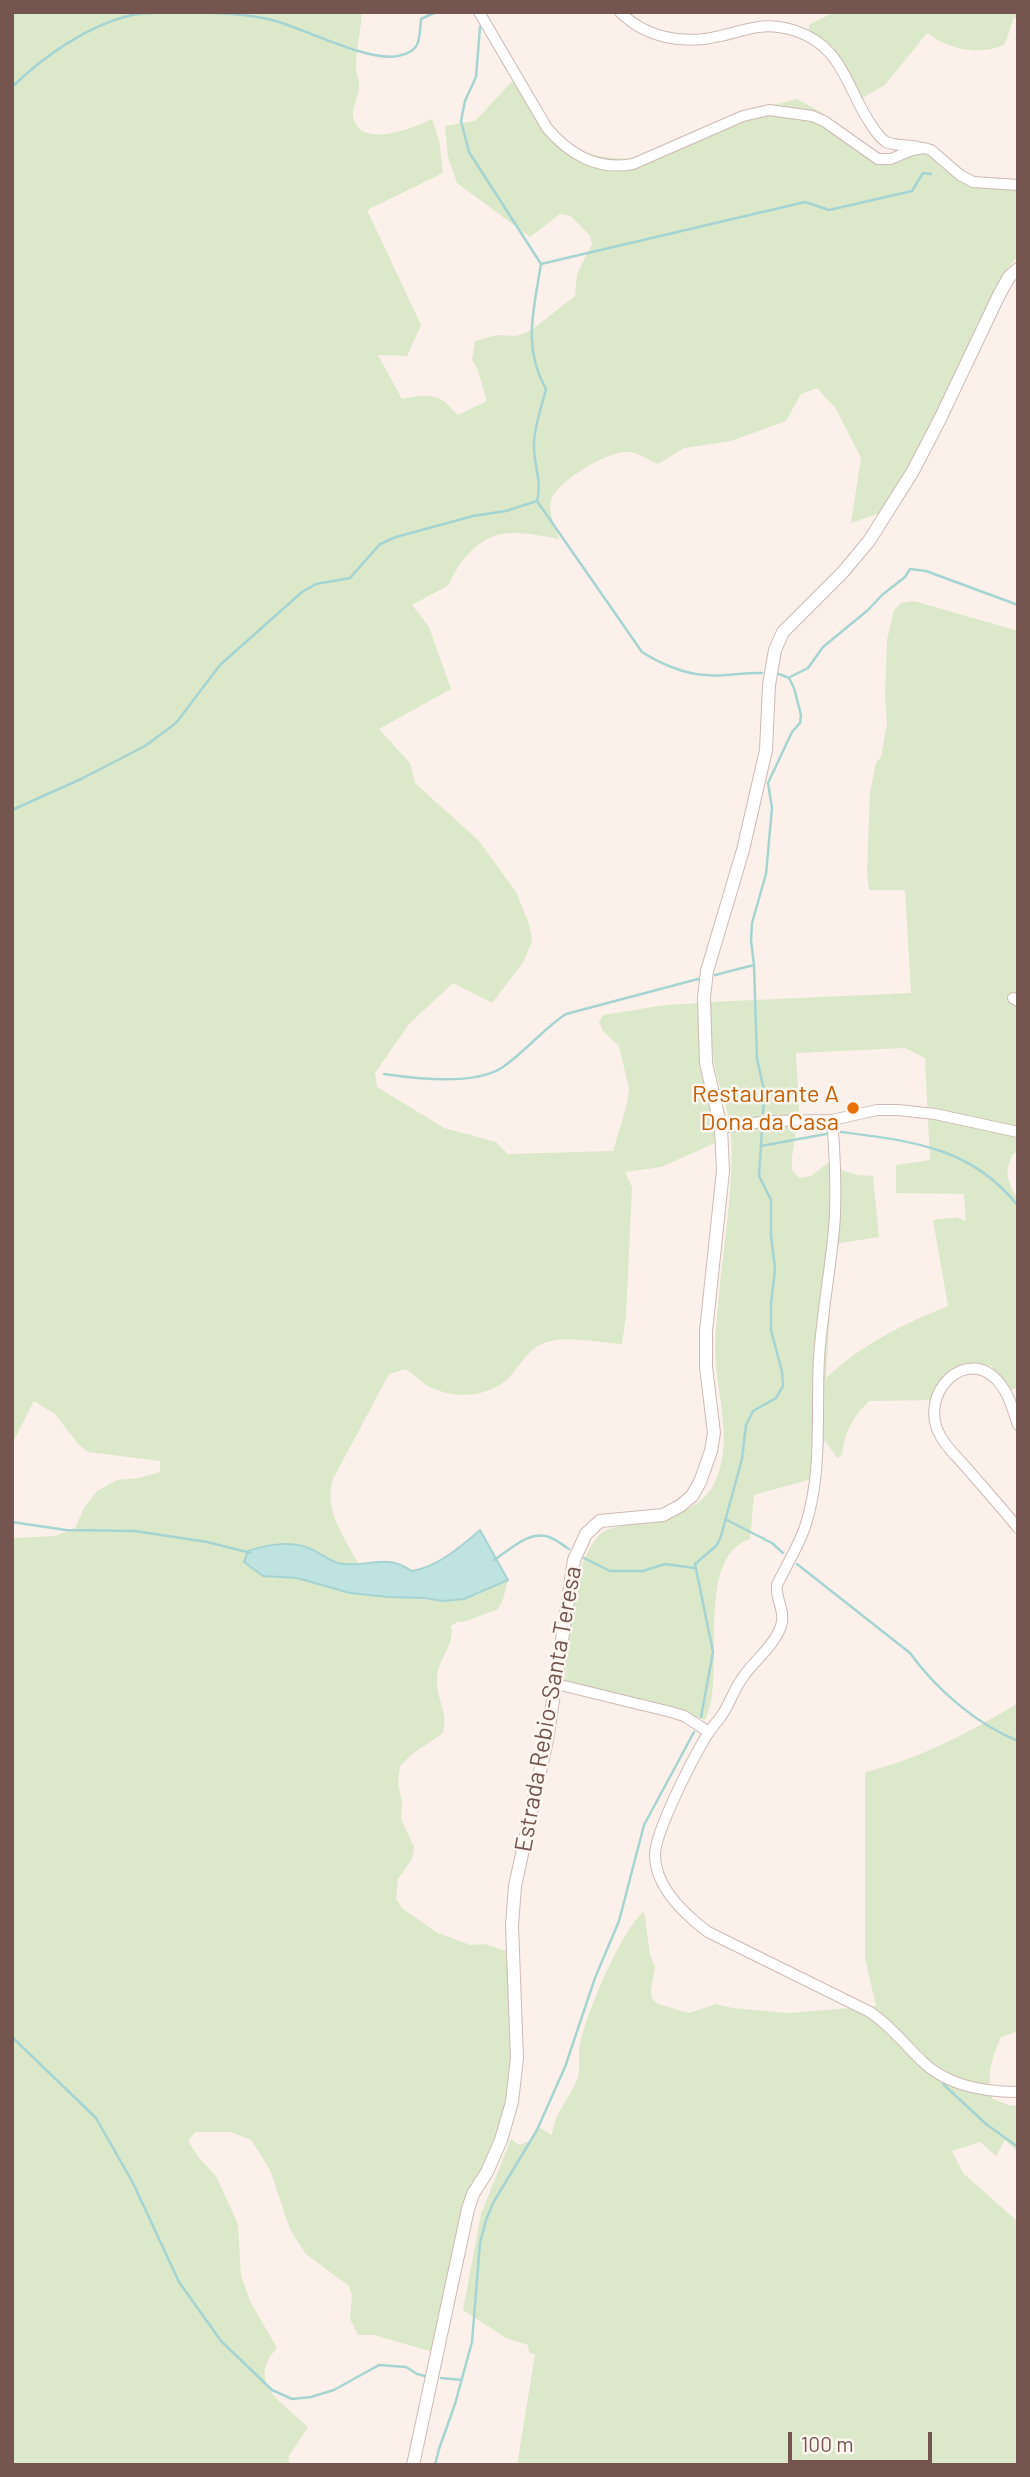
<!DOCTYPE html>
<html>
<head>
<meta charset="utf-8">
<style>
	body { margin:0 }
	#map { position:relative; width:1030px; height:2477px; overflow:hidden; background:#fbf1ea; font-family:Barlow,sans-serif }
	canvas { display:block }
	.frame { position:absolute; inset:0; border:14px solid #74554f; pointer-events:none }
	.scale { position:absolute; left:788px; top:2432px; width:144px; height:32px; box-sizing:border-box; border:4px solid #74554f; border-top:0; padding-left:9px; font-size:21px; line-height:24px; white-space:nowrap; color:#74554f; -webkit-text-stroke:5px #fef6f0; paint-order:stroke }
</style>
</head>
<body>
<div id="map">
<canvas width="1030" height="2477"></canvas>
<div class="frame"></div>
<div class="scale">100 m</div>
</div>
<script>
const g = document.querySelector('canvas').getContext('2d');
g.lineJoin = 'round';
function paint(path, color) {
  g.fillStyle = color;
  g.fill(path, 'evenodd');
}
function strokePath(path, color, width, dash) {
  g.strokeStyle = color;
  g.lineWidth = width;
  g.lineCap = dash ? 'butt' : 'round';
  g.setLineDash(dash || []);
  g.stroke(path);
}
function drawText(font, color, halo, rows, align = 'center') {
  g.font = font + ' Barlow,sans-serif';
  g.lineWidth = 5;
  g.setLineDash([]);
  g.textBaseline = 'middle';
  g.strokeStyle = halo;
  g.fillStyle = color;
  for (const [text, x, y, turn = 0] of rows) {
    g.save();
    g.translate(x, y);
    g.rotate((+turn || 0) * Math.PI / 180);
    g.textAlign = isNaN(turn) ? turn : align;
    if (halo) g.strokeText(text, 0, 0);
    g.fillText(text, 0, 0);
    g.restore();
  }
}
paint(new Path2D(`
	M12,12H362C361,30 356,49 356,66C356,74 360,81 359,88C358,98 350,110 354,120C362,148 415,128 432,119L439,140L443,173L367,210L421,325L407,356L378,355L402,399C416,396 433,393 445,402C450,406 453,411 458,415L487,401L477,368L472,360L475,341L497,335L516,336L530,331L575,296L577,274L592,244L590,236L571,216L560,214L530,237L457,183L448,157L445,126L475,121L518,75C524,82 531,88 535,96C541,107 544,122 551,131C566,152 612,162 636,157L765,107L797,99L821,112L882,155L928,144L940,150L972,177L1017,180L1018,185V257C991,278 961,377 945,412C929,445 907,477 889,510L851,523L861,458L836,409L817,388L801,394L786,421L731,441L684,448L658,464C648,460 638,452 627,452C608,451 555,482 551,501C548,513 556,528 559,539C540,536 516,530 498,535C475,541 457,564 449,585L412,605L429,627L451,689L379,729L410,763L415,783L479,841L516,892L529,924L532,940L524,961L492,1003L453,983L409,1024L375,1073L377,1087L444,1128L496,1142L508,1154L613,1151L627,1104L629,1089L619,1046L603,1031L599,1022L603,1015L665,1005L700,1003L722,1140L661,1167L625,1172L632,1187L626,1315L622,1344C598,1343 563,1334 542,1344C525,1351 518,1371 504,1382C487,1396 457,1398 437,1390C425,1386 415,1376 406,1369L389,1374L333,1479C323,1510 344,1536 358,1563C334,1567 330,1556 311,1548C291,1541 267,1545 248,1551L263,1576L297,1578L350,1593L443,1601L477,1595L508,1580C504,1593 505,1599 497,1610C484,1613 468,1623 457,1622L451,1626C455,1646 437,1659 437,1679C436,1700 449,1712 443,1733L412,1754L400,1766L398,1783L402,1802L401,1819L414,1847L412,1859L398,1879L396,1899L403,1909L436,1932L470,1945L485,1944L518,1955L520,2057L496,2138L466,2210L436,2353L374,2335H358L350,2319L352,2296L349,2286L306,2254L298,2242L290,2229L270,2170L251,2140L231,2132H195L188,2141L199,2158L216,2176L238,2224L241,2276L251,2303L277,2348C244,2383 285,2404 308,2427L288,2457L290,2465H12V1538L55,1536L75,1528L84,1508L97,1491L117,1480L139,1478L160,1472V1461L88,1452L78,1444L55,1414L34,1401L12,1444Z
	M835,12H1018V21L1014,17L1005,44C979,57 949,49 927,33L885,85L862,98L846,76L833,47L807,36L810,24Z
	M914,601L1018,631V1151L1013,1154C1003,1174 1008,1181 1018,1200V1388L1005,1391L992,1366L971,1364L933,1400L869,1401C852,1418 845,1431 842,1455L837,1458L825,1440L815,1478L754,1495L750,1539C692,1558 728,1678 705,1720L657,1703L564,1683C569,1637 567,1579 595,1540C602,1529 615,1527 627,1525C659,1519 698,1515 714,1484C733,1447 719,1402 716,1364C714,1342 717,1318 719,1295C724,1242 734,1186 731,1132C730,1113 721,1094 717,1076C711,1052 710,1027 710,1002L911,993L905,890H869L867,872L870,793L876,763L881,757L887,724L885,697L887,640L894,610L901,603ZM905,1048L925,1058L930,1160L896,1165V1193L964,1194L966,1221L956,1217L933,1220L948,1306C903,1324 861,1345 826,1378L834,1244L879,1237L873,1176L857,1175L838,1169L836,1162H829L811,1176L799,1178L792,1170V1157L799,1110L796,1053Z
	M1018,1703V2031L1001,2037C991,2060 987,2073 992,2098L1008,2105L1018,2106V2152L1005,2140L996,2156L980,2142L952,2151L963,2173L1018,2222V2465H517L535,2355L529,2352L528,2345L506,2338L463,2310L481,2214L511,2139L519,2145L532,2140L537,2126L552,2135C556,2108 570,2100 578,2077C581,2065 577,2052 581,2040C589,2008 621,1931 644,1911L650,1954L655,1967L651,1990L652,1999L658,2004L689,2013L716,2004L732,2008L788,2013L876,2006L865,1958V1772C920,1759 970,1732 1018,1703Z`), '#dbe8c9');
const water = new Path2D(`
	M480,1530L508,1580L464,1599L443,1601L424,1598L389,1597L350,1593L297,1578L263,1576L244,1562L248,1551C268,1544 294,1540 313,1550C324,1555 331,1563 343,1564C371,1567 385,1553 412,1571C437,1567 462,1546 480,1530Z`);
paint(water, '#bfe3e1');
strokePath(water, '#a6d4d2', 2);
strokePath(new Path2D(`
	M187,12C216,13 250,13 279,22C308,31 370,62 398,56C422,51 419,39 421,19L436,12
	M480,27L476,77L465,101L461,121L469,152L541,264C534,309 522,347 546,389C541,409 533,430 534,450C535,468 542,483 537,501L642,652C659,663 684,674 705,675C724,677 743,672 762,673
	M12,87C44,56 88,25 132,15C143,13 154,13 165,12
	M541,264L805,202L829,210L912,191L923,173L931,174
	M790,677L808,668L823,647L868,610L882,595L905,577L910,569L926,571L1018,605
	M12,810L81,779L145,746L176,723L220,665L302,592L316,584L350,578L380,544L396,537L473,516L506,511L537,501
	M715,975L754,965
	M384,1074C417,1079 475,1086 503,1067C526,1051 543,1029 566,1014L698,979
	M763,1113L764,1090L757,1059L754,965L751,940L752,923L766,874L772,808L768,783L792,732L800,723L801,715L794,688L789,678L779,674
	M841,1132C911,1141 972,1147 1018,1206
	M761,1146L826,1134
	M725,1519L772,1543L783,1553
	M12,1522L66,1530L135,1531L207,1542L251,1553
	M584,1558L610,1571H643L665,1564L694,1568
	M494,1560C510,1550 529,1530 549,1537C556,1539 562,1545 569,1549
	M797,1564L910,1653C936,1689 976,1724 1018,1741
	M701,1717L713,1652L695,1564L717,1545L721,1536L742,1459L746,1425L753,1411L776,1398L783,1386L782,1372L771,1330V1304L775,1269L771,1235V1200L759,1176L762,1130
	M12,2037L96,2118L133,2183L179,2282L221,2341L272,2390L292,2399L311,2397L334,2390L379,2365L406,2367L417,2374L429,2377
	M943,2084L986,2124L1018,2147
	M441,2378L462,2380
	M435,2465L439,2449L455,2404L472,2342L480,2243L486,2220L493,2203L537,2130L565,2067L595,1978L619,1921L644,1825L694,1732`), '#a6d4d2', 2.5);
const minor = new Path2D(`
	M479,12L547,128C569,154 598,171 633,164L743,116L769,110L812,116L824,121L878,159H891L912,150L924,148L931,150L960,175L973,182L1018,185
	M620,12C646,38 684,45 720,36C748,30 762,21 793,30C844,46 845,87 872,126C876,132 880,138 886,142C896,146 908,145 918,147
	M1013,998L1018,1001
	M832,1120C835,1152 836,1184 835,1216C832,1263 822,1311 819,1358C816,1414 823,1473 805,1527C798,1547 786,1566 777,1585C775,1599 786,1611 781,1626C774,1646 755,1660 743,1677C734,1689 730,1703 722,1715C718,1721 713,1726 709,1732C695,1754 655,1831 655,1855C655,1887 684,1914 708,1932L870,2012C891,2026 904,2044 922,2061C947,2086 983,2092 1018,2092
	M721,1128L768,1121L832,1120L877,1110H898L935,1114L1018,1132
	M1018,1425C1013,1411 1010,1396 1001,1385C969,1341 915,1394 941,1437C947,1448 957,1457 965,1466C983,1487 1001,1507 1018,1528
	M556,1684L671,1712L684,1716L709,1732`);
const tertiary = new Path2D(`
	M413,2465L468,2209L473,2194L487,2172L501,2140L512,2102L517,2058L512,1925L515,1886L547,1740L574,1560L586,1534L600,1521L663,1515L680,1506L692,1496L700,1482L711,1451L714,1433L706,1367V1331L723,1171L721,1128L706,1063L704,997L707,971L743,850L766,750L769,685L775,650L783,632L843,572L869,541L913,471L940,419L999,295L1009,277L1018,269`);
strokePath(minor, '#cebab3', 12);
strokePath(tertiary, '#cebab3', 14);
strokePath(minor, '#fff', 10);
strokePath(tertiary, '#fff', 12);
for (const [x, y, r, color] of [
	[853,1108,7,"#e8710a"]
]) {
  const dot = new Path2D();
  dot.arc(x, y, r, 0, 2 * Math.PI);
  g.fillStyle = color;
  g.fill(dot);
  strokePath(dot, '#fef6f0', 2.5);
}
drawText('24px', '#c56008', '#fef6f0', [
	["Restaurante A",839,1094],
	["Dona da Casa",839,1122]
], 'right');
drawText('24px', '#74554f', '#fef6f0', [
	["Estrada Rebio-Santa Teresa",548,1709,-80]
]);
</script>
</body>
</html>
